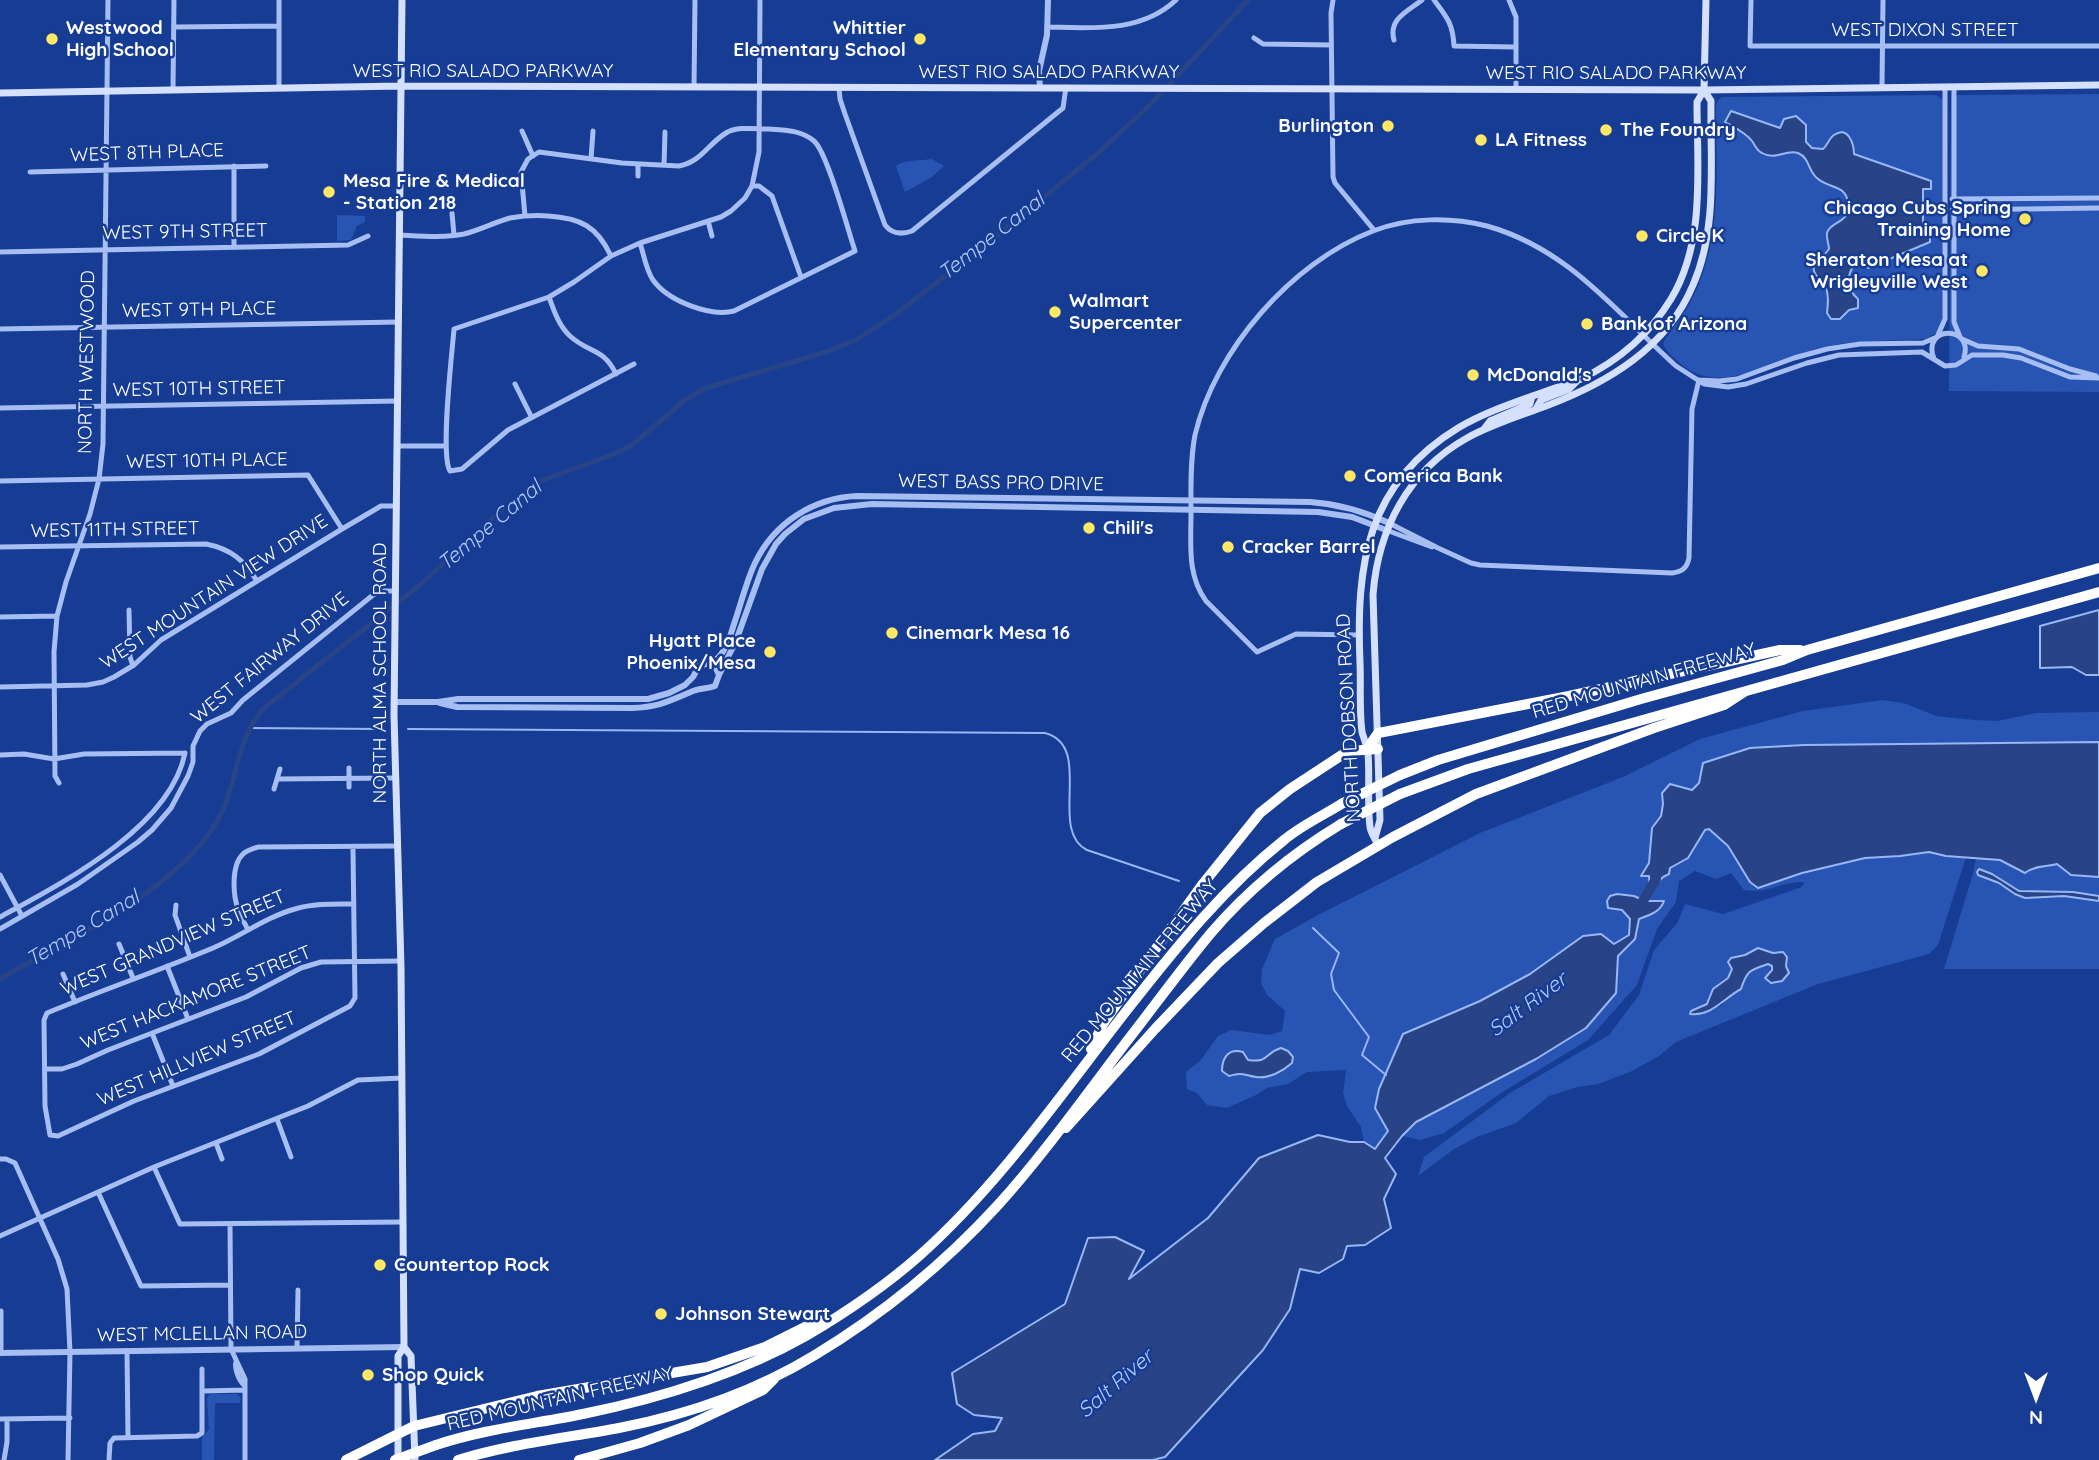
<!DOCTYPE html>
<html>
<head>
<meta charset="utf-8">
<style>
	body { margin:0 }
	#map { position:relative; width:2099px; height:1460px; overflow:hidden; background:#163c94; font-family:Quicksand,sans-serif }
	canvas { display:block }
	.north { position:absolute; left:2001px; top:1362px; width:70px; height:70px; -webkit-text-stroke:5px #163c94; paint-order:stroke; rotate:180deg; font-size:19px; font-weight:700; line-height:28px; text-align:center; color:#fff }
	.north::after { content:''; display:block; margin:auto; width:24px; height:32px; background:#fff; clip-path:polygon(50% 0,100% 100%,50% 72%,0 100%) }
</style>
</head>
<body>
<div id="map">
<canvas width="2099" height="1460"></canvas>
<div class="north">N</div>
</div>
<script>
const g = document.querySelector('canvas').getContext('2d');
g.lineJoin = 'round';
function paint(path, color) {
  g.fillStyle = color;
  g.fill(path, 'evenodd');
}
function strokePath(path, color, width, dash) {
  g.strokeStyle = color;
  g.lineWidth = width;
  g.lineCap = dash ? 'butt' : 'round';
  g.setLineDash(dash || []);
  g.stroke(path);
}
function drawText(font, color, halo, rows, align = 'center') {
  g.font = font + ' Quicksand,sans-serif';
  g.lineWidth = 5;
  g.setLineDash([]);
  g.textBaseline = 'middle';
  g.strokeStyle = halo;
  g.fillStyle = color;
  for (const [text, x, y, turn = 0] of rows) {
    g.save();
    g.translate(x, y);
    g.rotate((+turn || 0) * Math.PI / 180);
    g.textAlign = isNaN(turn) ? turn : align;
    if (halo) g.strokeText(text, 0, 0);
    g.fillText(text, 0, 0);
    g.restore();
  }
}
paint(new Path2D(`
	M2099,94V392L1949,391L1951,95Z
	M1936,95L1943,100V317L1936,333L1925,339C1893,341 1859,340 1828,346C1783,354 1720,401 1680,363C1673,357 1665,351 1663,343C1673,327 1685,314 1693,297C1723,237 1716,169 1716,105L1719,99L1722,97Z
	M932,159L944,166L932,177L905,192L896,166C904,159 921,161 932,159Z
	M337,215L365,216V222L357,226L351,240L337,241Z
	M1883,700L1907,704L1936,716L1974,720L1997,721L2036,713L2099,712V742L1804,745L1751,748L1703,763L1699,783L1692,791L1662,793L1663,804L1661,816L1652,828L1649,863L1641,875L1649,876L1651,890L1670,868L1688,858L1705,830L1709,829L1728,846L1750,882L1758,888L1802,873L1865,858L1900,856L1929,852L1946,856L1966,857L1938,945L1929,954L1818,984L1676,1042L1659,1056L1630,1072L1598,1084L1577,1087L1549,1096L1516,1123L1477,1137L1454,1149L1418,1176L1424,1157L1510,1093L1609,1035L1639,995L1654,950L1678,922L1685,904L1723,914L1802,887L1804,882C1781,881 1769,894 1744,890L1731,873L1716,879L1695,871L1679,881L1676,902L1657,929L1637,985L1588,1040L1501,1093L1444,1133L1420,1140L1402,1136L1416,1122L1536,1059L1616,993L1618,956L1635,939L1639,919L1654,914L1622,910L1630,919L1629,935L1614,945L1530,974L1480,1001L1403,1034L1375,1108L1388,1131L1375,1149L1364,1142L1361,1127L1347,1106L1343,1093L1346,1070L1307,1072L1288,1084L1267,1088L1256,1095L1227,1108L1207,1105L1197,1093L1187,1089L1186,1072L1200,1061L1218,1036L1231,1030L1270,1035L1282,1031L1285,1011L1267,995L1261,983L1262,969L1275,939L1318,915L1480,833L1623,777L1700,739L1803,711ZM1758,948L1773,953L1783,952L1786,966L1766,978L1772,966L1768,964C1750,970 1747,970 1741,989L1730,995L1721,1006L1711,1008L1705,1013L1691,1011L1707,1004C1709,999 1711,992 1714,988C1726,975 1733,979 1731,958L1745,955Z
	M1976,858L2000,860L2020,872L2057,864L2071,875L2099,877V896L2073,892L2019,891L1992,874L1979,875L1999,883L2015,894L2025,898L2064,896L2099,901V969H1944L1974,870Z
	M210,1394H237L241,1398L240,1403H215L214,1460H202V1438L209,1429L207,1398Z`), '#2855b3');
const water = new Path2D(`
	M1731,111L1780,128L1784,119L1796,116L1806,125V142L1812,148L1823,149C1828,145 1829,138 1834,135C1848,125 1854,144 1854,154L1931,181V189H1923V233H1930V242L1868,268L1864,263H1856C1846,274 1846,289 1858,299V308L1849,310L1840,319H1831L1827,313C1828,304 1829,296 1826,288C1820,277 1810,275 1815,261L1825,254L1829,249C1829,244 1826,238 1827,233C1830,221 1850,224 1848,204C1847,184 1828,189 1817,178C1808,171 1810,158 1798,153C1785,149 1776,161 1762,153C1756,150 1755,145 1752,141C1746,133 1734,127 1725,122Z
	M2099,610V675H2086L2072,667L2040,668V626Z
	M2099,742V877L2071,875L2057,864C2046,867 2033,866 2025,873L2000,860L1946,856L1929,852L1900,856L1865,858L1802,873L1758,888L1750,882L1728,846L1709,829L1705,830L1688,858L1670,868L1669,874L1663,877L1650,891L1649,876H1641L1649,863L1652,828L1661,816L1663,804L1662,793L1670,784L1692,790L1699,783L1703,763L1750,748L1804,745Z
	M1979,869L1992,874L2019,891L2073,892L2099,896V901L2064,896L2025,898L2015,894L1999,883L1978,875L1977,872Z
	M1617,894L1634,896L1645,901H1664C1660,912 1650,915 1639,919L1635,939L1618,956L1616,993L1586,1028L1536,1059L1416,1122L1402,1136L1385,1158L1396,1174L1384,1199L1391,1228L1365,1245L1347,1246L1343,1259L1319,1273L1300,1269L1290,1309L1263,1350L1165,1457L1153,1460H935L973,1434L995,1431L1002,1418L974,1415L957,1404L952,1373L1065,1304L1088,1238L1115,1237L1144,1251L1129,1279L1208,1218L1259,1158L1318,1135L1350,1142H1364L1375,1149L1388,1131L1375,1108L1379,1089L1403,1034L1480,1001L1530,974L1583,936L1601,934L1614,944L1629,935L1630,919L1622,910L1608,908L1607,901L1610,896Z
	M1758,948L1773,953L1783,952L1787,957L1786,966L1789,973L1782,981L1771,983L1765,978L1772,970V966L1768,964C1750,970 1747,970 1741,989C1724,998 1711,1017 1690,1014L1691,1011L1707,1004L1713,989L1728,978L1732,969L1728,962L1731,958L1745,955Z
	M1281,1048L1288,1051L1293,1057L1292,1063C1283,1071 1269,1079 1256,1077C1242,1075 1244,1072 1229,1076L1222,1071C1222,1057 1229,1048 1243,1052L1248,1060C1270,1063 1264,1053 1281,1048Z`);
paint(water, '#284487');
strokePath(water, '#98b7f4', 2);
strokePath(new Path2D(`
	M249,728L382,729
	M408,729L1045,733C1095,746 1047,830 1087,850L1179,881
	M1313,928L1339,953L1331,974L1334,990L1369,1037L1362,1055L1386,1075`), '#98b7f4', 2);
strokePath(new Path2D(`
	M0,979C69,938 182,889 220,816C239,779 235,741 264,708L421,584L507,505L543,480L612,455L632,445L684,401L706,388L826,352L856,340L893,316L984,246L1098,153L1150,105L1248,0`), '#284487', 5);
strokePath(new Path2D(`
	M1637,911L1656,879`), '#284487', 10);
strokePath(new Path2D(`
	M1333,0L1331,13L1333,177L1335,183L1374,230
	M1434,0C1447,17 1453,24 1454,46L1515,47
	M1509,0L1516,17V89
	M1751,0L1750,46H2099
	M174,27L278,26
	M1047,27C1092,28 1141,33 1176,0
	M1254,38L1263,44L1331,45
	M1394,40C1388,19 1408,11 1422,0
	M694,87L695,0
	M1882,87L1883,0
	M1954,87V322L1960,337
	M279,88V0
	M839,88L840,99L845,114L885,225C892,234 901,235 912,231L1063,108L1066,87
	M173,90L174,0
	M522,131L533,156
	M591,159L593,131
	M664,165L665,132
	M30,172L266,166
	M638,176V164
	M752,186H759L772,196L801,277
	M1952,199L2099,198
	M1952,210L2099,208
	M452,213L454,235
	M525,216L521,172L528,159L539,152L622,163L679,166C701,162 708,144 726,133C737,126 756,129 768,129C785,130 801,130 814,141C827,152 848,230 855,251L734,311C710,317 668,301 653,280C646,270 644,255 640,243
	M708,221L712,236
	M400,235C421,236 444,238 464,234C480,230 495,222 510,218C522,216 535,215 548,216C580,218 597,226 611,256
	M234,246V166
	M0,252L348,245L368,236
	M549,297C554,311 559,326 570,336C588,353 603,347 616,374
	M0,329L399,322
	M1937,337L1945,319V87
	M1962,339L1978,346L2019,349L2070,369L2096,376
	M1934,359C1921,325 1974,325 1964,357
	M634,364L508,430L462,469L450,471C440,455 452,354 454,329L549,297L574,282L611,256L640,243L721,217L731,211L745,198L752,186L759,152L760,0
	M1699,380L1719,381L1737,379L1794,358L1827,349L1860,344L1923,343L1937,337
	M515,384L531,416
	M0,408L398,401
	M397,446H445
	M0,481L308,475L342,529
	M1389,523L1438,548L1471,563L1480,565L1672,573C1682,572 1687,568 1689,558L1692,409L1699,380
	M1386,530L1432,547
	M0,547L206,544C231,549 244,560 257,581
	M129,610L130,657L133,666
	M0,617L57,616
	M1359,635L1296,634L1257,652L1206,601C1187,575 1191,545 1191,514C1191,489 1190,461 1195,435C1215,350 1292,262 1373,231C1409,217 1451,217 1487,226C1569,249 1616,312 1676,366L1704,384L1728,387L1746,384L1807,363L1839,355L1922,352L1945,366L1956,365L1972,355H2003L2021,358L2070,377L2099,378
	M0,687L87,685L103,682L114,677L134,665L161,640L342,529L381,506H396
	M0,755L24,754L54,759L84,754L185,753
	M349,768V787
	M277,779L395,778
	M59,783L55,776L54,652L57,616L66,582L90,514L99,479L103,444L108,0
	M274,789L280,769
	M353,847V852L355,998L350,1006L259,1054L134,1101L58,1136L50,1135L45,1106L44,1020L47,1013C102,990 158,971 213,948C241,936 266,917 295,909C314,903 335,904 354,904
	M0,875L22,916
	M176,905L175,915L190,957
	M0,917C62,883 170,828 185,753
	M0,929L78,884L138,842L152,830L171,808L188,776L193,762V746L200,731L207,724L231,713L243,700L373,595L380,591H395
	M248,930C245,923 240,916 238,909C233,895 231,865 243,854C247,850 253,849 258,847L397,846
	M119,944L133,978
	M167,966L188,1019
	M63,974L75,1002
	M152,1033L173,1086
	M45,1069H62L77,1064L108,1050L246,997L301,968L321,962L401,961
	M277,1119L291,1157
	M216,1143L222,1159
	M0,1159H6L15,1163L58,1259L67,1289L70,1352L68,1460
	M154,1167L180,1224L403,1222
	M98,1192L141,1286L230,1285
	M230,1224L231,1349L245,1379V1460
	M0,1236L154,1167L308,1106L358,1080L402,1078
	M1,1311V1353
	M297,1348L298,1290
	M127,1351L128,1437
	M236,1362C234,1368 239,1381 244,1385
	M203,1391L244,1390
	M0,1419L70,1418
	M4,1460L7,1442V1419
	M109,1460L110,1443L114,1438L197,1436L202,1433V1369`), '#a6bef1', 5);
strokePath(new Path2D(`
	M1040,88L1039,71L1047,35L1048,0
	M719,675L736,641L762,569L776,544L785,534L804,519L834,508L872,504L1318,512L1352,517L1386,530
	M394,702H438L458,699H648L669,693L685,685L693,677L699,666C704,664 709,664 714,661C726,653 730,636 734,624C741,604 746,582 755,563C774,523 813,498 857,496L1310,502C1339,504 1363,511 1389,523
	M440,703L457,707L632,708C659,707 669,701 693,691C700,688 707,689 715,686L719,675L715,666L709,663
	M0,1353L404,1347`), '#a6bef1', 6);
strokePath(new Path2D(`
	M0,93L401,86L1704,90L2099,85
	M1536,409L1541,400L1569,389L1576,382
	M1484,429L1490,421L1530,404L1532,396
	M1375,838L1380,820L1373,595C1378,529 1408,471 1467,438C1492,424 1519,416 1546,406C1607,383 1667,348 1693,285C1718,228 1710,162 1711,101L1704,90
	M1378,846C1376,839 1371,834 1370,827C1367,803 1370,777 1368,753C1367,746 1364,739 1362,732C1359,710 1361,686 1360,663C1356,565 1366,484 1458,428C1483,413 1513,403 1541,393C1554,388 1568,384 1581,379C1618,361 1649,335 1671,299C1706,241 1697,167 1697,102L1704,90L1706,0
	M404,1347L411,1356L415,1460
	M398,1460V1356L404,1347L401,967L394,715L402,0`), '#d5e0fc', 7);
strokePath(new Path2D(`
	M1367,749L1378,733L1389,731L1569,696L1780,650H1800
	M1400,775L1438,760L1641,699L1783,660L1807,650L2099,568
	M1400,794L1468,769L2099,592
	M1091,1049L1103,1024L1144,965L1202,885L1260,813L1290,789L1348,751L1378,749
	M1066,1128L1155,1029L1218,963L1264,923L1317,882L1393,837L1476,794L1654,728L1724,705L1744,692
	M436,1445C484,1429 534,1424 583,1414C661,1398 737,1375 806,1336C845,1313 885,1286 919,1256C1001,1183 1064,1090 1131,1005C1178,945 1225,887 1284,840C1302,825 1324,815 1343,803
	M346,1460L414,1426L537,1396L707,1367L765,1347L819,1320
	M458,1460C510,1444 565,1438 619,1428C686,1415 756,1391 815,1355C883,1314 944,1264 998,1205C1043,1155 1083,1099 1124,1045C1153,1008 1181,969 1211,933C1247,891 1293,853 1341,824
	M579,1460L640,1443L689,1425L763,1390L774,1379`), '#fff', 10);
strokePath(new Path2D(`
	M1343,803L1400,775
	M1341,824L1400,794
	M395,1460L436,1445`), '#fff', 10);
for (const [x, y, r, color] of [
	[52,39,7,"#ffe766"],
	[920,39,7,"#ffe766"],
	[1388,126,7,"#ffe766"],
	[1606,130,7,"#ffe766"],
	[1481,140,7,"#ffe766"],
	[329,192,7,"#ffe766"],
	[2025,219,7,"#ffe766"],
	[1642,236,7,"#ffe766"],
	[1982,271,7,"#ffe766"],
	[1055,312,7,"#ffe766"],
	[1587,324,7,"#ffe766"],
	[1473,375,7,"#ffe766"],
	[1350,476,7,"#ffe766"],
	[1089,528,7,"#ffe766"],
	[1228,547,7,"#ffe766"],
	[892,633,7,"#ffe766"],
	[770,652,7,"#ffe766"],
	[380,1265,7,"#ffe766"],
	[661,1314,7,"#ffe766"],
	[368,1375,7,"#ffe766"]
]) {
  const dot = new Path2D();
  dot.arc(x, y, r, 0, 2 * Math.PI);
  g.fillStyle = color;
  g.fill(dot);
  strokePath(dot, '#163c94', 2.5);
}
drawText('bold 19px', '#fff', '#163c94', [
	["Westwood",66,28],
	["High School",66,50],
	["Whittier",906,28,"right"],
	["Elementary School",906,50,"right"],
	["Burlington",1374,126,"right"],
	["The Foundry",1620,130],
	["LA Fitness",1495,140],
	["Mesa Fire & Medical",343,181],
	["- Station 218",343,203],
	["Chicago Cubs Spring",2011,208,"right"],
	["Training Home",2011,230,"right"],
	["Circle K",1656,236],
	["Sheraton Mesa at",1968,260,"right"],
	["Wrigleyville West",1968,282,"right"],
	["Walmart",1069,301],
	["Supercenter",1069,323],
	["Bank of Arizona",1601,324],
	["McDonald's",1487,375],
	["Comerica Bank",1364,476],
	["Chili's",1103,528],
	["Cracker Barrel",1242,547],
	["Cinemark Mesa 16",906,633],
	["Hyatt Place",756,641,"right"],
	["Phoenix/Mesa",756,663,"right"],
	["Countertop Rock",394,1265],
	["Johnson Stewart",675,1314],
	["Shop Quick",382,1375]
], 'left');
drawText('19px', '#fff', '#163c94', [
	["WEST DIXON STREET",1925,30],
	["WEST RIO SALADO PARKWAY",483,71],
	["WEST RIO SALADO PARKWAY",1049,72],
	["WEST RIO SALADO PARKWAY",1616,73],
	["WEST 8TH PLACE",147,153,-2],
	["WEST 9TH STREET",185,232,-1],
	["WEST 9TH PLACE",199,310,-1],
	["NORTH WESTWOOD",87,362,-89],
	["WEST 10TH STREET",199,389,-1],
	["WEST 10TH PLACE",207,461,-1],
	["WEST BASS PRO DRIVE",1001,483,1],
	["WEST 11TH STREET",115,530,-1],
	["WEST MOUNTAIN VIEW DRIVE",214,592,-33],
	["WEST FAIRWAY DRIVE",270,658,-39],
	["NORTH ALMA SCHOOL ROAD",380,673,-90],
	["RED MOUNTAIN FREEWAY",1644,681,-16],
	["NORTH DOBSON ROAD",1349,718,-93],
	["WEST GRANDVIEW STREET",173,943,-23],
	["RED MOUNTAIN FREEWAY",1140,971,-50],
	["WEST HACKAMORE STREET",196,998,-22],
	["WEST HILLVIEW STREET",197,1059,-23],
	["WEST MCLELLAN ROAD",202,1334,-1],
	["RED MOUNTAIN FREEWAY",560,1399,-13]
]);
drawText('italic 21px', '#b2c9f8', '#163c94', [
	["Tempe Canal",992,237,-38],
	["Tempe Canal",490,526,-40],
	["Tempe Canal",83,929,-31],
	["Salt River",1528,1005,-37],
	["Salt River",1116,1384,-41]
]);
</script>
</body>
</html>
